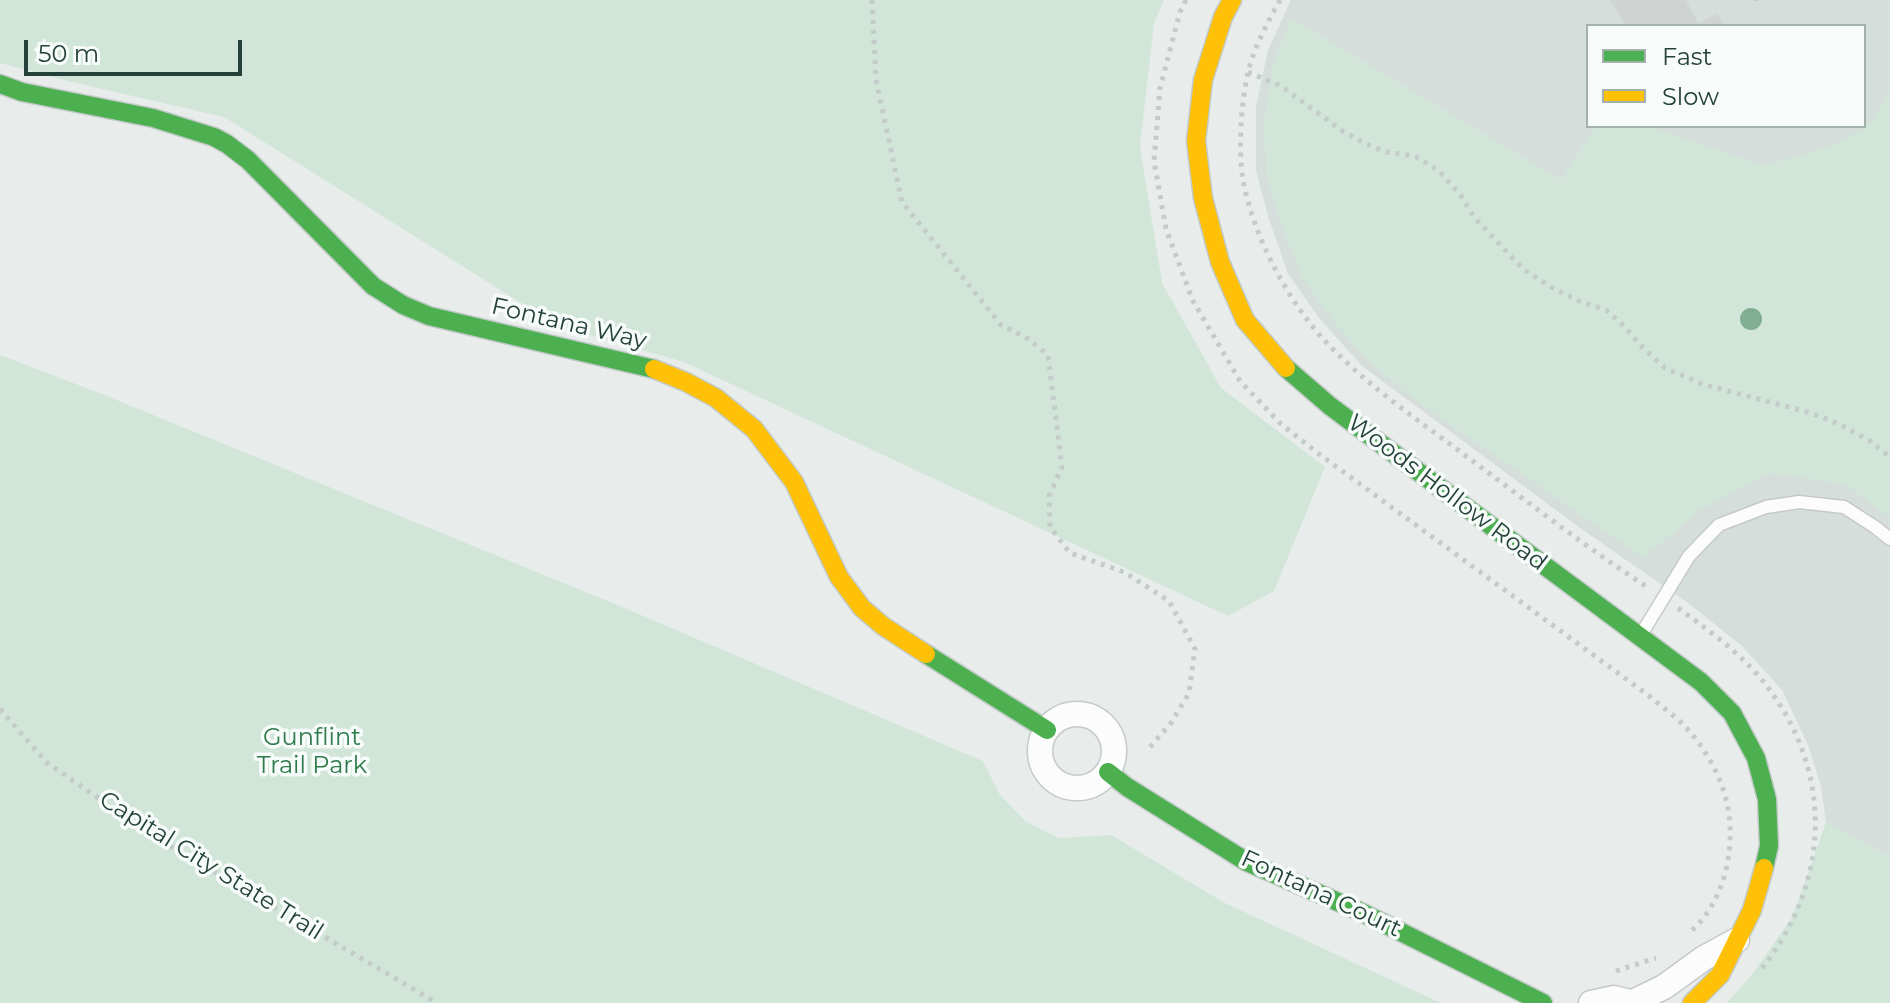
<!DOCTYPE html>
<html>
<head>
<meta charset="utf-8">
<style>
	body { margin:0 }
	#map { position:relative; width:1890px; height:1003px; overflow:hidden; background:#e8edeb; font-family:Montserrat,sans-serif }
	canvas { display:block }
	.legend { position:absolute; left:1586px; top:24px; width:280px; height:104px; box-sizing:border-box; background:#f7fbf9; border:2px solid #a3b1ad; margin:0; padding:10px 14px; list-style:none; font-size:24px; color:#24423a }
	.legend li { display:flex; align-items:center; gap:16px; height:40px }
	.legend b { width:40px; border:2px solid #a3b1ad }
	.scale { position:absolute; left:24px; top:40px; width:218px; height:36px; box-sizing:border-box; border:4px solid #24423a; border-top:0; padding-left:10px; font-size:24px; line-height:28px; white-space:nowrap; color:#24423a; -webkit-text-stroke:6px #f7fbf9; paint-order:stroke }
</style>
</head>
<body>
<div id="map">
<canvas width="1890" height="1003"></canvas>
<ul class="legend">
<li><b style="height:10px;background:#4caf50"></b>Fast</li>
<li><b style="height:10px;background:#ffc107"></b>Slow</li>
</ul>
<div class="scale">50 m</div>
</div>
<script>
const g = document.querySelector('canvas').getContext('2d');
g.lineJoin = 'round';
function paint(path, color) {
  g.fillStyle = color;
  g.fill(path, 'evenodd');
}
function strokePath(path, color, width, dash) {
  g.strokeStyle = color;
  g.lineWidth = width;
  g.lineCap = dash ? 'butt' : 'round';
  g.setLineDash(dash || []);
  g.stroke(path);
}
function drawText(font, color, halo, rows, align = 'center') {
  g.font = font + ' Montserrat,sans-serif';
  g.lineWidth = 7;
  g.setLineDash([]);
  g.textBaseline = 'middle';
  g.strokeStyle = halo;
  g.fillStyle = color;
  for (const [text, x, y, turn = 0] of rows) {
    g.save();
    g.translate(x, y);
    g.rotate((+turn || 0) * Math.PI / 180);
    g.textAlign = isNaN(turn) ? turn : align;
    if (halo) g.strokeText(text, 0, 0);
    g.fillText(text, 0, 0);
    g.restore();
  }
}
paint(new Path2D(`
	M1291,0H1890V857L1826,822L1821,786L1808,745L1782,690L1742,646L1688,603L1580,528L1362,366L1319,318L1288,274L1269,219L1256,171V106L1268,50ZM1588,26H1864V126H1588Z`), '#d6dedb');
paint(new Path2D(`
	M0,0H1164L1154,23L1140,147L1162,283L1221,388L1325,467L1274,591L1228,616L684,362L558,326L224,117L72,82L0,63Z
	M1291,18L1561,180L1596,126H1649L1764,166L1838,143L1871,123L1890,90V518L1845,484L1769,473L1702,509L1643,558L1412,398L1370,361L1335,324L1301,276L1281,223L1266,173L1264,123L1273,65Z
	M0,355L102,394L615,604L983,761L1000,795L1026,822L1059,838L1111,835L1225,903L1441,1003H0Z
	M1826,822L1890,857V1003H1727L1753,973L1793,916Z`), '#d1e6d8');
const building = new Path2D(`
	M1611,0H1685L1698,24L1717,15L1724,26H1627Z`);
paint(building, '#cfd4d2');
strokePath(building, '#d1d6d4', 2);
const lane = new Path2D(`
	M1642,633L1689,556L1719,525L1766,507L1799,502L1844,507L1875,527L1890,539`);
const street = new Path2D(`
	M1040 751a37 37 0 1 1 74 0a37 37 0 1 1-74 0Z
	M1633,1002L1664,987L1704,958L1737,940
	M1591,1003L1614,998L1634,1003`);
const fast = new Path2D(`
	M0,84L22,92L153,118L214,137L227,144L248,160L373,286L403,305L429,316L654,369
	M1286,368L1330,406L1701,682L1732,713L1756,758L1767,799L1769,846L1764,868
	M926,654L1047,730
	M1108,772L1127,787L1247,862L1363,913L1543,1003`);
const slow = new Path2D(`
	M1232,0L1223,17L1203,80L1196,141L1203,198L1220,262L1245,320L1286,368
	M654,369L686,382L716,398L754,429L794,482L839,577L862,608L883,626L926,654
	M1692,1003L1720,975L1752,910L1764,868`);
strokePath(lane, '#c5cac8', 15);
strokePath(street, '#c5cac8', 27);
strokePath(fast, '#c3cbc8', 21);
strokePath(slow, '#c3cbc8', 21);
strokePath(new Path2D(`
	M872,0L876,80L902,202L1001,325L1027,338L1048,355L1062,467L1049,496L1050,527L1070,553L1124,572L1169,601L1195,649L1189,693L1171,723L1150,747
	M1186,0L1180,12L1160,88L1154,161L1166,229L1193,301L1240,381L1280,423L1319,454L1648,695C1662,707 1678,718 1690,732C1724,773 1738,817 1726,870C1720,894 1708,917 1689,933
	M1280,0C1268,22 1254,47 1248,72C1241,105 1238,147 1243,180C1253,235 1287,300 1325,341C1367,386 1421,422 1470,459C1528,502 1586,547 1647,587
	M1756,0V1
	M1248,72L1281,86L1341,130L1364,143L1386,152L1415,156L1439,171L1462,197L1474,217L1523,269L1551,287L1579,301L1606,310L1624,326L1643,348L1665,368L1702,384L1811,413L1839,424L1870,441L1890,457
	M1678,608C1708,630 1738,651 1762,680C1835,770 1832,883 1759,972
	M0,709L46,762L155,837L437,1003
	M1616,971L1656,958`), '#c3ccca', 5, [4, 6]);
strokePath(lane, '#fcfcfc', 12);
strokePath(street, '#fcfcfc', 24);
strokePath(fast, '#4caf50', 18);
strokePath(slow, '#ffc107', 18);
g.fillStyle = '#81ae93';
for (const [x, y] of [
	[1751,319]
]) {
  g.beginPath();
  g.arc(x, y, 11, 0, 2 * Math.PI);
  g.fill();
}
drawText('24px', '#24423a', '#f7fbf9', [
	["Fontana Way",569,324,13],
	["Woods Hollow Road",1447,493,37],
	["Capital City State Trail",211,866,32],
	["Fontana Court",1321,894,25]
]);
drawText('24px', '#2d7a4b', '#f7fbf9', [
	["Gunflint",312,738],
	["Trail Park",312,766]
]);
</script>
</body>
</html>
